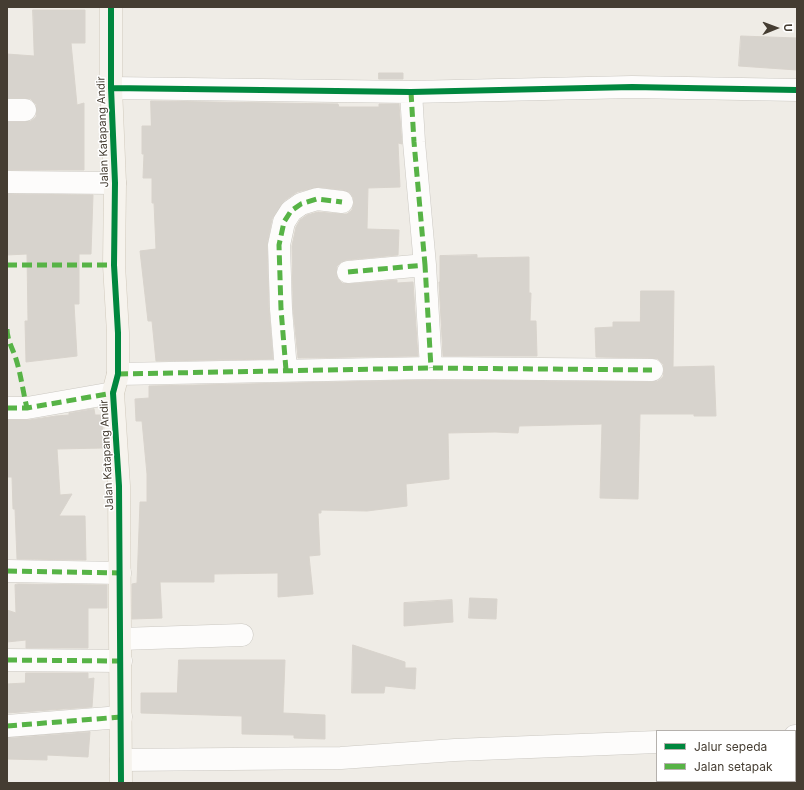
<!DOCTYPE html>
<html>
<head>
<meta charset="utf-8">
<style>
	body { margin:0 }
	#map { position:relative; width:804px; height:790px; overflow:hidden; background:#efece6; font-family:Inter,sans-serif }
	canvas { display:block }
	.frame { position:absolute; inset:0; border:8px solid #453d32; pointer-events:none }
	.legend { position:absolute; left:656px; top:730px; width:140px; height:52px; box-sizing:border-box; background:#fff; border:1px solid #b5b1ad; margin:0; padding:5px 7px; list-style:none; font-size:12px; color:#453d32 }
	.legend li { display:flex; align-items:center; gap:8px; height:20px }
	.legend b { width:20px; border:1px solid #b5b1ad }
	.north { position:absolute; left:756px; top:8px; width:40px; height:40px; -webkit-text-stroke:3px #fff; paint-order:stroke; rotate:89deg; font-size:11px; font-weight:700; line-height:16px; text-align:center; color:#453d32 }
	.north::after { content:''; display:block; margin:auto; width:14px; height:18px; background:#453d32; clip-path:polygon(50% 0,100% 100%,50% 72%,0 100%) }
</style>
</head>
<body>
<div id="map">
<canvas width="804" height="790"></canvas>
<div class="frame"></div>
<ul class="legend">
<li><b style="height:5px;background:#00873e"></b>Jalur sepeda</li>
<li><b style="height:5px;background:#57b346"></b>Jalan setapak</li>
</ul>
<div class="north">U</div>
</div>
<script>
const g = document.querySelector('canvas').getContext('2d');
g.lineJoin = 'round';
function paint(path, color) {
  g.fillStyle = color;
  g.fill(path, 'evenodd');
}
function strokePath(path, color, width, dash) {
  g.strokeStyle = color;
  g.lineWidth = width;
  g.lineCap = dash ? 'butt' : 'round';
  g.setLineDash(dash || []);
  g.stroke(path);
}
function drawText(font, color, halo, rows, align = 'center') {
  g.font = font + ' Inter,sans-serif';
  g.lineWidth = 3;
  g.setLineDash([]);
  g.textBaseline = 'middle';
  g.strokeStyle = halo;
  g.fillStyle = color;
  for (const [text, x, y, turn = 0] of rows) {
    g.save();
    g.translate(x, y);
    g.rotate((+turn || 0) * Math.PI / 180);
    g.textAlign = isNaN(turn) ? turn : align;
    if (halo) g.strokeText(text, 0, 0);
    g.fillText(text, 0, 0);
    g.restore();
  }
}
const building = new Path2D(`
	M33,10H85V43H71L77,105L84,103V170H7V122H25L31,121L36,117L37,110L36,104L31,99L25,98H7V54L34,56Z
	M741,36L797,38V70L739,66Z
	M379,73H403V79H379Z
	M151,101L338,104L339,107H379V104H399L402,144L398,143L400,187L368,188L367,229L399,230L398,255L346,260L341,262L337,266L336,273L338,279L342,283L349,284L397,280V283L413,282L418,356L298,358L293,308L292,246L296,227L300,220L307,215L318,212L341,214H347L352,210L354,203L353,197L349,192L343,190L318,187L297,192L284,201L272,219L267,245L269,310L273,359L156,361L152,321H148L140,251L156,249L154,203H152V178H143L144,154H142V126H151Z
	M7,194L93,195L91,254H79V304H74L77,356L26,362L25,321H28L27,254L7,255Z
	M477,255V258L529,257V293H531L530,321H536L537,356H443L439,282H440V256Z
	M641,291H674L673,367L714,366L716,416H694V414H640L638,499L600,498L602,424L519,426L518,433L495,432L448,433L449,479L406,484L407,506L367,511L321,510V513H318L320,555L309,556L313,594L278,597V573L214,574V582H160L162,618L132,619V584L137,583L140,502H147V474L142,421H136L135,399L149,398V386L431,380L652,382L658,381L663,377L664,370L663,364L658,359L652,358L596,357L595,328L613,327V322H640Z
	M94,409L95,415H102L103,448L57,449L60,495L72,494L59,516H85L86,560L17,559L15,509H13L12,477H7V420H29L56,416L69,415V413Z
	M18,584L107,585V608H88V648H26V640L7,642V610L16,613L15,585Z
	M470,598L497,599L496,619L469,618Z
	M452,600L453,622L404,626V603Z
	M353,645L405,662V668H416L415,689L385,686L384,693H352Z
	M179,660H285L283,713L325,715V739L294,738V735L242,734V716L141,713V693H177Z
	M26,673H88V679L94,678L92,707L7,713V684L25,683Z
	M90,732L88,757L47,755V760L7,759V738Z`);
paint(building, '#d7d3cd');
strokePath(building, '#d8d3cc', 1);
const street = new Path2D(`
	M111,88L411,92L632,87L797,90
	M411,92L414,142L425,265
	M7,110H25
	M7,182L115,183
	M348,272L425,265L431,368
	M286,370L281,309L279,245L284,222L291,211L301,204L317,199L342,202
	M118,374L431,368L652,370
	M7,408H27L113,393
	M7,571L120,573
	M121,639L242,635
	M7,660L121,661
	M7,726L121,717
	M795,736H797
	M121,760L341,758L455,750L657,742`);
const secondary = new Path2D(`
	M111,7V88L115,183L114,265L118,333V374L113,393L119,486L121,783`);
strokePath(street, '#cbc8c2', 23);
strokePath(secondary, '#d1cabd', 23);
strokePath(street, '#fdfcfb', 22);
strokePath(secondary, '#f6f3ed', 22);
strokePath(new Path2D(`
	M411,92L414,142L425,265
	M7,265H114
	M348,272L425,265L431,368
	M7,329C7,340 13,349 16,359C21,375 23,392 27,408
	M286,370L281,309L279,245L284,222L291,211L301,204L317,199L342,202
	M118,374L431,368L652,370
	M7,408H27L113,393
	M7,571L120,573
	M7,660L121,661
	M7,726L121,717`), '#57b346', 5, [10, 5]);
strokePath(new Path2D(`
	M111,7V88L115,183L114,265L118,333V374L113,393L119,486L121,783
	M111,88L411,92L632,87L797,90`), '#00873e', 6);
drawText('11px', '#453d32', '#fff', [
	["Jalan Katapang Andir",103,132,-92],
	["Jalan Katapang Andir",107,455,-93]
]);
</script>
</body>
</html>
